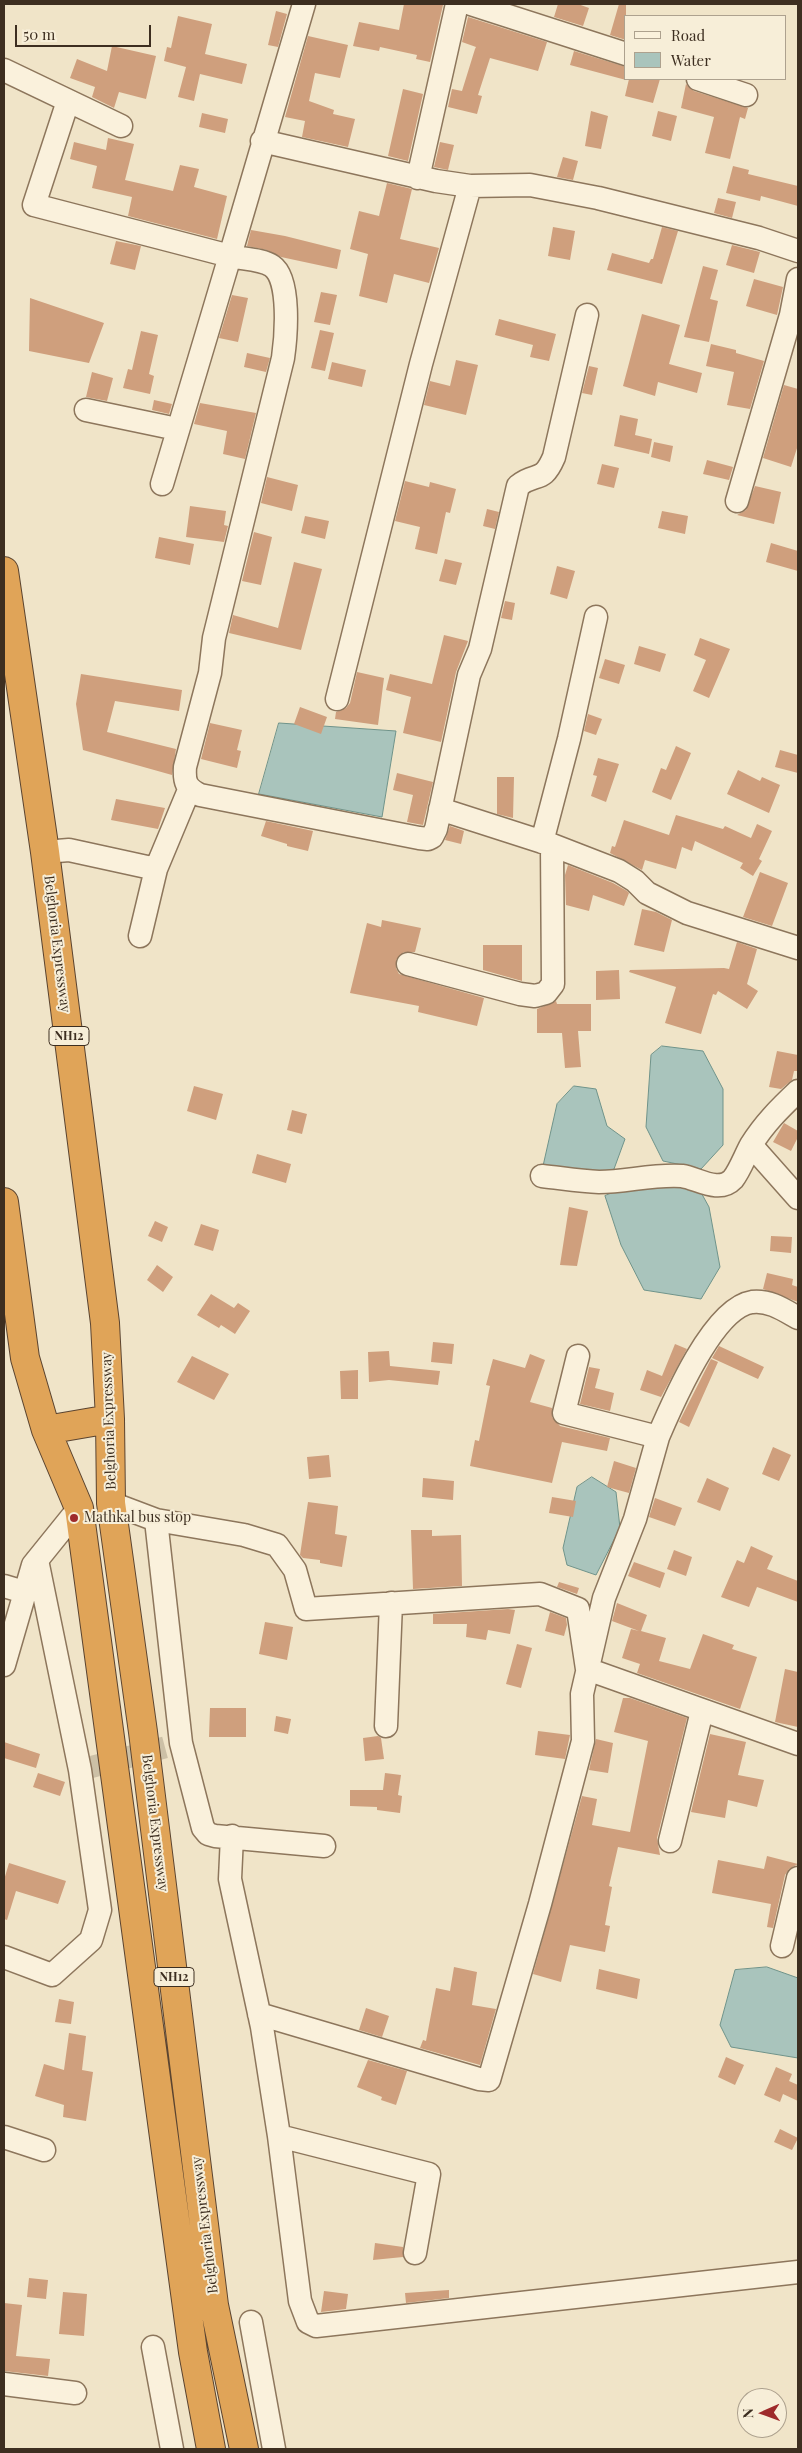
<!DOCTYPE html>
<html>
<head>
<meta charset="utf-8">
<style>
	body { margin:0 }
	#map { position:relative; width:802px; height:2453px; overflow:hidden; background:#f0e4c8; font-family:"Playfair Display",serif }
	canvas { display:block }
	.frame { position:absolute; inset:0; border:5px solid #3d2e20; pointer-events:none }
	.legend { position:absolute; left:624px; top:15px; width:162px; height:65px; box-sizing:border-box; background:#f7eed8; border:1px solid #ada18e; margin:0; padding:6px 9px; list-style:none; font-size:15px; color:#3d2e20 }
	.legend li { display:flex; align-items:center; gap:10px; height:25px }
	.legend b { width:25px; border:1px solid #ada18e }
	.north { position:absolute; left:737px; top:2388px; width:50px; height:50px; box-sizing:border-box; background:#f7eed8; border:1px solid #ada18e; border-radius:50%; rotate:268deg; font-size:14px; font-weight:700; line-height:20px; text-align:center; color:#3d2e20 }
	.north::after { content:''; display:block; margin:auto; width:18px; height:22px; background:#9e2a2b; clip-path:polygon(50% 0,100% 100%,50% 72%,0 100%) }
	.scale { position:absolute; left:15px; top:25px; width:136px; height:22px; box-sizing:border-box; border:2px solid #3d2e20; border-top:0; padding-left:6px; font-size:15px; line-height:18px; white-space:nowrap; color:#3d2e20; -webkit-text-stroke:4px #f7eed8; paint-order:stroke }
</style>
</head>
<body>
<div id="map">
<canvas width="802" height="2453"></canvas>
<div class="frame"></div>
<ul class="legend">
<li><b style="height:6px;background:#faf1dc"></b>Road</li>
<li><b style="height:14px;background:#a9c4bc"></b>Water</li>
</ul>
<div class="north">N</div>
<div class="scale">50 m</div>
</div>
<script>
const g = document.querySelector('canvas').getContext('2d');
g.lineJoin = 'round';
function paint(path, color) {
  g.fillStyle = color;
  g.fill(path, 'evenodd');
}
function strokePath(path, color, width, dash) {
  g.strokeStyle = color;
  g.lineWidth = width;
  g.lineCap = dash ? 'butt' : 'round';
  g.setLineDash(dash || []);
  g.stroke(path);
}
function drawText(font, color, halo, rows, align = 'center') {
  g.font = font + ' "Playfair Display",serif';
  g.lineWidth = 4;
  g.setLineDash([]);
  g.textBaseline = 'middle';
  g.strokeStyle = halo;
  g.fillStyle = color;
  for (const [text, x, y, turn = 0] of rows) {
    g.save();
    g.translate(x, y);
    g.rotate((+turn || 0) * Math.PI / 180);
    g.textAlign = isNaN(turn) ? turn : align;
    if (halo) g.strokeText(text, 0, 0);
    g.fillText(text, 0, 0);
    g.restore();
  }
}
const water = new Path2D(`
	M279,723L396,731L382,817L259,794Z
	M662,1046L703,1051L723,1089V1145L701,1169L663,1161L646,1127L651,1055Z
	M574,1086L596,1089L607,1126L625,1139L614,1169L598,1179L543,1166L557,1104Z
	M646,1179L698,1187L709,1207L720,1267L701,1299L644,1290L621,1245L605,1196Z
	M592,1477L616,1492L620,1528L596,1575L567,1565L563,1548L577,1487Z
	M767,1967L798,1978V2058L731,2047L720,2025L735,1970Z`);
paint(water, '#a9c4bc');
strokePath(water, '#6f938a', 1);
paint(new Path2D(`
	M404,4L443,5L430,62L416,59L417,55L380,47L379,51L353,46L359,22L399,30Z
	M558,4H578L589,8L583,26L554,17Z
	M619,4H626V40L610,35Z
	M276,11L287,14L278,47L268,45Z
	M178,16L212,24L205,54L247,64L242,84L200,74L194,101L178,97L186,67L164,61L167,47L171,48Z
	M468,17L547,42L538,71L490,58L478,95L482,96L477,114L448,107L452,89L462,91L475,49L476,47L462,42Z
	M308,36L348,45L340,78L315,73L309,101L334,110L333,114L355,119L348,147L302,137L305,121L285,117Z
	M112,46L156,56L146,99L119,92L114,108L92,97L95,87L70,78L77,59L107,71Z
	M574,51L626,67V80L570,65Z
	M629,79H660L653,103L625,96Z
	M686,84L694,91L748,108L745,119L740,117L730,159L705,153L714,117L681,108Z
	M403,89L423,94L408,161L388,156Z
	M591,111L608,116L601,149L585,146Z
	M658,111L677,116L671,141L652,136Z
	M202,113L228,119L225,133L199,127Z
	M108,138L134,144L125,180L173,191L180,165L199,169L194,187L227,196L217,239L128,216L132,197L92,188L97,166L70,159L74,142L106,150Z
	M440,142L454,145L448,170L434,167Z
	M563,157L578,161L573,180L557,177Z
	M733,166L749,170L748,174L798,186V206L761,196L760,201L726,193Z
	M387,183L412,189L400,239L439,248L429,283L394,274L387,303L359,296L368,254L350,249L359,211L379,216Z
	M718,198L736,202L732,218L714,213Z
	M553,227L575,231L570,260L548,256Z
	M662,227L678,231L662,284L607,270L612,253L649,263L651,259H653Z
	M251,230L285,236L341,250L337,269L281,257L267,250L247,246Z
	M116,241L141,246L135,270L110,264Z
	M732,245L760,252L754,273L726,265Z
	M703,266L718,270L710,299L718,301L709,342L684,337Z
	M754,279L783,287L777,315L746,306Z
	M321,292L337,295L330,325L314,322Z
	M232,295L248,298L238,342L219,338Z
	M30,298L104,323L89,363L29,351Z
	M642,314L680,325L669,364L702,373L697,393L658,382L655,396L623,386Z
	M499,319L556,334L549,361L530,357L533,345L495,335Z
	M320,330L334,333L325,371L311,368Z
	M141,331L158,335L149,374L154,376L150,394L123,388L128,369L132,370Z
	M711,344L736,350V353L764,361L750,409L727,405L734,372L706,366Z
	M247,353L270,358L266,372L244,367Z
	M456,360L478,365L466,415L424,405L430,381L450,386Z
	M332,362L366,370L362,387L328,379Z
	M589,366L598,368L592,395L582,393Z
	M92,372L113,378L107,401L86,397Z
	M784,385L798,389V445L791,467L763,458Z
	M154,400L172,404L169,414L152,410Z
	M200,403L256,413L245,459L223,454L227,431L194,424Z
	M620,415L638,419L635,435L652,439L649,454L614,446Z
	M654,442L673,446L670,462L651,457Z
	M707,460L733,467L729,480L703,474Z
	M602,464L619,468L614,488L597,484Z
	M267,477L298,485L292,511L261,503Z
	M405,481L429,487L430,482L456,489L450,513L446,512L437,554L415,549L420,527L395,521Z
	M755,486L781,492L774,524L737,515L746,510Z
	M190,506L226,511L224,525L228,526L224,542L186,537Z
	M487,509L499,512L495,529L483,526Z
	M662,511L688,516L685,534L658,528Z
	M305,516L329,521L325,539L301,533Z
	M254,532L272,537L261,585L242,581Z
	M159,537L194,544L190,565L155,558Z
	M771,543L798,551V571L766,562Z
	M445,559L462,563L456,585L439,581Z
	M294,562L322,569L301,650L229,633L233,615L278,628Z
	M557,566L575,571L567,599L550,594Z
	M505,601L515,603L512,620L501,618Z
	M444,635L468,641L456,672L441,742L403,733L411,697L386,690L390,674L432,684Z
	M700,638L730,649L709,698L693,691L706,660L694,655Z
	M639,646L666,654L660,672L634,664Z
	M605,659L625,665L619,684L599,678Z
	M357,672L384,678L378,725L335,719L336,712L346,708L350,703Z
	M81,674L182,690L179,711L115,701L107,732L176,749L172,775L83,750L76,704Z
	M300,707L327,717L321,734L294,724Z
	M588,714L602,719L596,735L584,731Z
	M210,723L242,730L237,750L241,751L237,768L201,759Z
	M676,746L691,753L671,800L652,792L661,768L666,770Z
	M780,750L798,755V773L775,767Z
	M598,758L619,764L606,802L591,796L597,776L593,775Z
	M738,770L760,781L762,777L780,785L769,813L727,794Z
	M397,773L433,782L423,825L407,822L413,795L393,790Z
	M497,777H514L513,818L497,814Z
	M116,799L165,808L158,829L111,820Z
	M676,815L723,829L725,826L751,838L757,824L772,831L759,859L762,861L753,876L740,868L743,863L695,841L692,851L682,847L676,869L645,860L642,870L610,853L612,846L615,847L624,820L669,835Z
	M266,821L313,831L308,851L287,846V844L261,836Z
	M450,826L464,831L461,844L445,840Z
	M568,865L613,883L627,891L629,893L624,906L593,895L589,911L566,905L565,875Z
	M760,872L788,883L772,926L743,917Z
	M642,909L656,912L672,920L664,952L634,945Z
	M382,920L421,928L415,952H404L396,960V968L399,974L484,998L477,1026L418,1012L419,1006L350,993L367,923L381,927Z
	M737,942L757,949L747,984L758,991L747,1009L718,991L716,995L713,994L701,1034L665,1023L676,987L629,972L630,970L724,968L729,969Z
	M483,945H522V981L483,970Z
	M619,970L620,999L596,1000V971Z
	M556,1001L557,1004H591V1031H578L581,1067L565,1068L562,1033H537V1009Z
	M777,1051L798,1055V1071H794L792,1080L781,1089L769,1087Z
	M194,1086L223,1094L216,1120L187,1111Z
	M292,1110L307,1114L302,1134L287,1130Z
	M784,1123L798,1131V1137L791,1151L773,1142Z
	M257,1154L291,1164L286,1183L252,1173Z
	M569,1207L588,1211L577,1266L560,1265Z
	M155,1221L168,1227L162,1242L148,1236Z
	M201,1224L219,1230L213,1251L194,1245Z
	M771,1236L792,1237L791,1253L770,1251Z
	M157,1265L173,1277L163,1292L147,1280Z
	M767,1273L793,1279L792,1285L798,1287V1302L763,1289Z
	M211,1294L234,1308L238,1303L250,1311L235,1334L221,1325L219,1328L197,1315Z
	M433,1342L454,1344L452,1364L431,1362Z
	M675,1344L687,1349L661,1397L640,1390L647,1370L662,1376Z
	M719,1346L764,1367L758,1379L712,1358Z
	M389,1351L390,1366L440,1371L438,1385L389,1380L369,1382L368,1352Z
	M530,1354L545,1360L530,1402L552,1408V1417L560,1426L610,1438L607,1451L562,1442L552,1483L470,1466L475,1440L479,1441L490,1386L486,1385L493,1359L525,1368Z
	M192,1356L229,1374L214,1400L177,1382Z
	M711,1359L718,1362L689,1427L679,1422Z
	M589,1367L600,1369L595,1388L614,1393L610,1411L580,1404Z
	M358,1370V1399H341L340,1371Z
	M773,1447L791,1455L779,1481L762,1474Z
	M329,1455L331,1477L309,1479L307,1457Z
	M614,1461L636,1468L629,1493L607,1487Z
	M423,1478L454,1481L453,1500L422,1497Z
	M707,1478L729,1488L720,1511L697,1502Z
	M552,1497L576,1501L573,1517L549,1513Z
	M655,1498L682,1508L675,1526L649,1517Z
	M308,1502L338,1506L335,1534L347,1536L342,1567L320,1563V1560L303,1558L300,1555Z
	M411,1530H432V1536L461,1535L462,1586L413,1589Z
	M751,1546L773,1556L767,1569L798,1581V1602L757,1587L749,1607L721,1597L737,1560L744,1563Z
	M674,1550L692,1557L686,1576L667,1569Z
	M634,1562L665,1573L660,1588L628,1576Z
	M559,1582L579,1588L577,1594L557,1587Z
	M617,1603L647,1615L641,1631L666,1638L659,1661L690,1669L703,1634L734,1645L732,1649L757,1657L740,1709L637,1673L640,1664L622,1658L631,1629L639,1631L612,1621Z
	M508,1609L515,1610L510,1634L488,1630L486,1640L466,1637L467,1624H433V1614Z
	M550,1612L566,1618L567,1625L564,1636L545,1631Z
	M265,1622L293,1627L287,1660L259,1654Z
	M517,1644L532,1648L521,1688L506,1684Z
	M785,1669L798,1672V1727L775,1722Z
	M623,1698H630L687,1718L657,1838L660,1855L618,1847L609,1886L612,1887L605,1925L610,1926L605,1952L570,1945L561,1982L533,1974L582,1796L597,1799L592,1825L630,1832L648,1741L614,1732Z
	M210,1708H246V1737H209Z
	M276,1716L291,1719L288,1734L274,1731Z
	M538,1731L570,1735L565,1759L535,1755Z
	M710,1734L746,1742L738,1775L764,1780L757,1807L728,1800L725,1818L691,1812Z
	M378,1736L381,1738L384,1759L365,1761L363,1738Z
	M596,1739L613,1743L608,1773L589,1770Z
	M4,1742L40,1754L36,1768L4,1758Z
	M38,1773L65,1782L60,1796L33,1787Z
	M385,1773L401,1775L398,1795L402,1796L400,1813L377,1810V1807L350,1806V1790H383Z
	M767,1856L798,1864L789,1869L785,1875L773,1928L767,1927L771,1904L712,1893L718,1860L764,1869Z
	M9,1863L66,1881L58,1904L16,1891L7,1920L4,1919V1880Z
	M454,1967L477,1972L472,2005L496,2009L480,2065L420,2048L423,2040L426,2041L436,1988L450,1991Z
	M599,1969L640,1979L637,1999L596,1989Z
	M59,1999L74,2002L71,2024L55,2022Z
	M366,2008L389,2016L382,2037L359,2030Z
	M69,2033L86,2036L82,2070L93,2072L86,2121L63,2117L64,2105L35,2096L44,2064L64,2070Z
	M726,2057L744,2065L735,2085L718,2077Z
	M368,2060L407,2071L396,2105L381,2100L382,2097L357,2087Z
	M776,2067L792,2074L789,2081L798,2085V2101L783,2094L780,2102L764,2095Z
	M780,2129L798,2138L792,2150L774,2142Z
	M375,2243L403,2247V2257L373,2260Z
	M29,2278L48,2280L46,2299L27,2297Z
	M449,2290V2298L406,2303L405,2293Z
	M324,2291L348,2294L346,2309L321,2312Z
	M63,2292L87,2294L84,2336L59,2334Z
	M4,2303L22,2305L16,2356L50,2359L48,2376L4,2371Z`), '#cf9f7d');
strokePath(new Path2D(`
	M80,1770L181,1743`), '#ccc0a6', 22, [22, 11]);
const minor = new Path2D(`
	M304,4L230,256C241,259 262,259 272,266C291,279 286,337 283,358L214,638L210,673L185,767C184,782 186,788 200,795L419,838L428,839L432,837L436,829L469,675L480,649L518,486C536,471 542,485 554,457L587,315
	M471,4L626,54
	M4,70L121,126
	M698,79L746,95
	M68,101L34,205L230,256L162,484
	M262,141L436,181L470,186L530,185L598,198L759,238L798,251
	M418,178L457,4
	M86,410L177,429
	M737,501L791,315L798,279
	M337,699L421,364L470,186
	M440,809L552,845L619,871L635,881L647,893L687,913L798,948
	M542,842L569,739L596,617
	M45,852L69,850L156,869L189,790
	M140,936L156,869
	M408,964L520,994L535,996L546,993L553,984L552,846
	M751,1145L798,1198
	M542,1176C561,1178 580,1181 599,1182C627,1182 652,1174 682,1176C697,1178 719,1194 733,1179C740,1170 745,1156 751,1145C764,1124 780,1108 798,1091
	M658,1437C673,1402 713,1308 752,1302C770,1300 784,1310 798,1318
	M111,1503L156,1520L244,1535L277,1545L295,1570L306,1609L540,1594L578,1609L587,1669L798,1744
	M156,1520L181,1743L203,1828L208,1834L215,1836L324,1846
	M4,1586L24,1592
	M4,1665L33,1565L79,1508
	M386,1726L391,1603
	M232,1836L230,1879L262,2027L279,2136L300,2301L308,2322L316,2326L798,2272
	M670,1841L702,1711
	M782,1946L798,1878
	M4,1957L52,1975L91,1940L100,1910L80,1770L37,1560
	M259,2014L479,2079L489,2080L540,1904L583,1741L582,1694L604,1598L635,1519L658,1437L564,1413L578,1356
	M279,2136L429,2174L415,2253
	M4,2137L44,2150
	M251,2322L274,2449
	M153,2347L172,2449
	M4,2384L75,2393`);
const highway = new Path2D(`
	M4,571L45,852L105,1323L110,1419L111,1503L143,1732L214,2305L244,2449
	M4,1202L25,1358L46,1430L79,1508L193,2352L211,2449
	M46,1430L110,1419`);
strokePath(minor, '#8d765c', 25);
strokePath(highway, '#5b4430', 30);
strokePath(minor, '#faf1dc', 22);
strokePath(highway, '#e0a458', 28);
for (const [x, y, r, color] of [
	[74,1518,5,"#9e2a2b"]
]) {
  const dot = new Path2D();
  dot.arc(x, y, r, 0, 2 * Math.PI);
  g.fillStyle = color;
  g.fill(dot);
  strokePath(dot, '#f7eed8', 2);
}
for (const [x, y, w] of [
	[69,1036,40],
	[174,1977,40]
]) {
  const box = new Path2D();
  box.roundRect(x - w / 2, y - 9.5, w, 19, 4);
  g.fillStyle = '#f7eed8';
  g.fill(box);
  strokePath(box, '#3d2e20', 1);
}
drawText('bold 12px', '#3d2e20', null, [
	["NH12",69,1036],
	["NH12",174,1977]
]);
drawText('14px', '#3d2e20', '#f7eed8', [
	["Belghoria Expressway",57,944,83],
	["Belghoria Expressway",109,1421,-92],
	["Belghoria Expressway",155,1823,83],
	["Belghoria Expressway",205,2225,-97]
]);
drawText('14px', '#3d2e20', '#f7eed8', [
	["Mathkal bus stop",84,1518]
], 'left');
</script>
</body>
</html>
